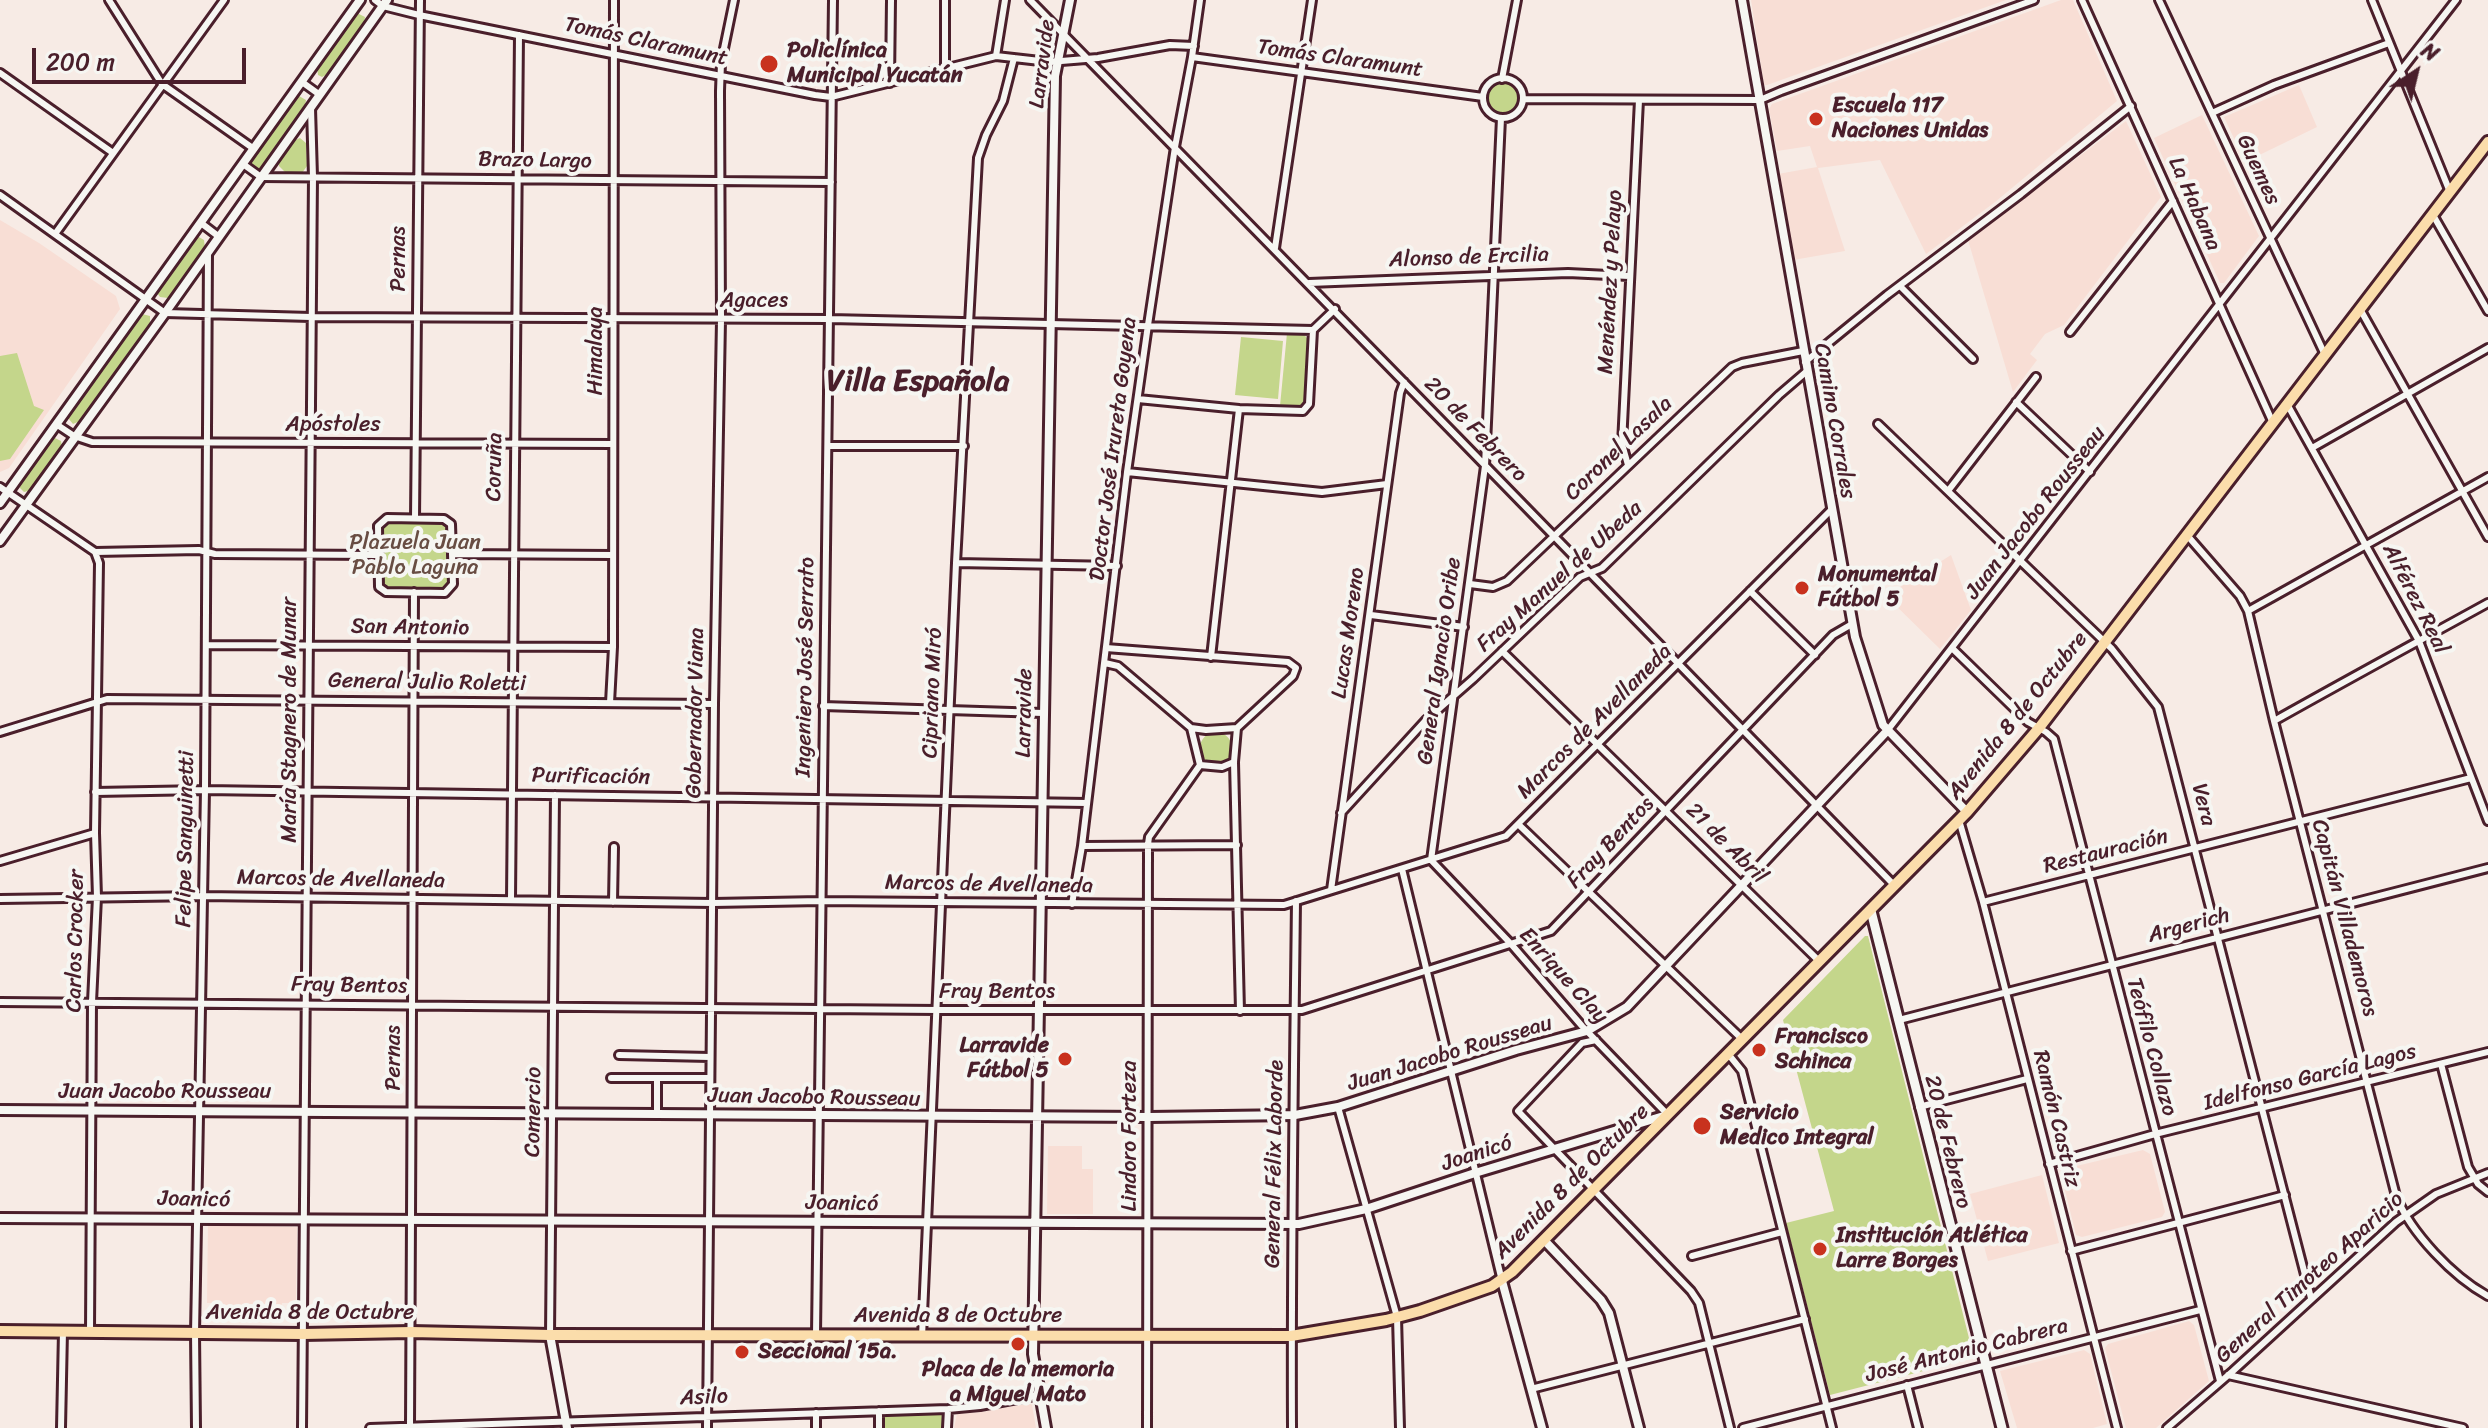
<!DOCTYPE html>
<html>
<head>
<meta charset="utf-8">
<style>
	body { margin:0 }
	#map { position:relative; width:2488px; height:1428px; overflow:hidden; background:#f7ebe5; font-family:Sriracha,sans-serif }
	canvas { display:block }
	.north { position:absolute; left:2376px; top:32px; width:80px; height:80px; -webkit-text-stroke:6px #f6f6f2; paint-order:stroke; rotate:35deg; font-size:22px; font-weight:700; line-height:32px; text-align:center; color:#4a1f2b }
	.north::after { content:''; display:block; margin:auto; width:28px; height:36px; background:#4a1f2b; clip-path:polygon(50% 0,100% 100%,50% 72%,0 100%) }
	.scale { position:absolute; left:32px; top:48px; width:214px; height:36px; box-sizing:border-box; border:4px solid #4a1f2b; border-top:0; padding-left:10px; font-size:24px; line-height:28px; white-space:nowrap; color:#4a1f2b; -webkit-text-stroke:6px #f6f6f2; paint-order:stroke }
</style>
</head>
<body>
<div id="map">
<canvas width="2488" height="1428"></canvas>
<div class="north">N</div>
<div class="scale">200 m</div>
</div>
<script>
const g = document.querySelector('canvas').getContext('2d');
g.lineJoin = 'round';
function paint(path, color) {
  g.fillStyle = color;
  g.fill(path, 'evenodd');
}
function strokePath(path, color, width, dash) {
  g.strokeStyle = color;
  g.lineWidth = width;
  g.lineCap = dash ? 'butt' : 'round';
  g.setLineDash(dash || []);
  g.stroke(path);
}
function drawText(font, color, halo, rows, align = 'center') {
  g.font = font + ' Sriracha,sans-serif';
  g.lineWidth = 8;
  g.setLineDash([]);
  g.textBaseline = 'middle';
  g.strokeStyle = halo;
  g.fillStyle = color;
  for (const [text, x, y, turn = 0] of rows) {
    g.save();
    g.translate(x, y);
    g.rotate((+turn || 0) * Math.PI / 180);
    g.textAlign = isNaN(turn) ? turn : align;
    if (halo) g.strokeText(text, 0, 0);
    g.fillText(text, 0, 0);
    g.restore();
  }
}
paint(new Path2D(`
	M1751,0H2006L1767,85H1764Z
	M2061,0H2073L2117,101L1995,202L1926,254L1880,160L1818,168L1845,251L1793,260L1778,174L1817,167L1810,146L1777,151L1769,109L1772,104Z
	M2299,85L2317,127L2245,162L2224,117Z
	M2202,115L2259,236L2224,283H2220L2154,138Z
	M2126,121L2161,197L2064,325L2045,334L2030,354L2037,360L2013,392L1968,240Z
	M0,220L39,243L116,296L120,309L9,468L0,472Z
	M1951,555L1971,610L1940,649L1886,596Z
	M1048,1146H1082V1169H1093V1214H1047Z
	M2143,1150L2150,1154L2165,1212L2162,1217L2082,1237L2076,1235L2061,1174L2064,1169Z
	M2042,1175L2059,1243L1988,1261L1970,1194Z
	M208,1225L297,1227L296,1303H282L281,1309L223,1308V1303H207Z
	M2189,1321L2194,1325L2209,1381L2156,1428H2126L2105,1348L2108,1344Z
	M2084,1350L2090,1354L2107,1424L2093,1428H2017L2000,1371Z
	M1029,1403L1032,1405L1036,1428H954L957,1414L982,1412Z`), '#f8ded5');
paint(new Path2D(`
	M357,13L365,17L364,23L328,74L322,77L318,75L317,67Z
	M1486 98a18 18 0 1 1 36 0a18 18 0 1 1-36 0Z
	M299,96L306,100L305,106L263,166L259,169L252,168V158L295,97Z
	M300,138L306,143L307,166L302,173H286L279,166C279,156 290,141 300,138Z
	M197,236L204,240L205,248L168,298L160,297L157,293L159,288Z
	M142,314L150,316V324L80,421L73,424L68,418L69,415Z
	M1287,333H1303L1309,341L1304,403L1298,407L1280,406Z
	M1241,337L1283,341L1278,399L1235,395Z
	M17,353L34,406L44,410L10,459L0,461V356Z
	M55,438L61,441L62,448L32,490L24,492L20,488V483L51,441Z
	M390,522L443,523L447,526L448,583L445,588L388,589L383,585L381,528L385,524Z
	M1200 748a16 16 0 1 1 32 0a16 16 0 1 1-32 0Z
	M1865,936H1868L1974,1358L1830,1395L1786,1223L1834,1211L1783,1020Z
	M944,1414L943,1428H883V1416Z`), '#c4d68b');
const minor = new Path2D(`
	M109,0L162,84L254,149
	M375,0L383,6L419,15L815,95L831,97L996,56L1049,62L1098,58L1170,45L1194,46
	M1030,0C1320,294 1606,591 1895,886
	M2082,0L2273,423
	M2159,0L2325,355
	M2372,0L2450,192
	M996,56L1005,0
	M1192,57L1483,97
	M945,70V0
	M0,73L113,153
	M1483 98a20 20 0 1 1 40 0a20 20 0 1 1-40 0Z
	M1502,79L1517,0
	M302,82L320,95
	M890,83L891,0
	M1523,99L1760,100L1781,91L2034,0
	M2212,113L2274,85L2389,43
	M243,164L261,177L831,182
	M0,195L165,313L311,317L830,319L1313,330L1335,309
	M2433,215L2488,311
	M201,223L218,236
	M55,234L224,0
	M1275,248L1312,0
	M1309,283L1568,273L1629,276
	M1900,286L1973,359
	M2360,309L2488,537
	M2070,332L2173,201
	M1805,362L1887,295L2021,194L2131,106
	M1138,399L1239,409L1303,411L1309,404L1313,330
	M2016,402L2090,472
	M2287,404L2419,641L2488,821
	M56,424L74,436L92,442L613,444
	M1878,424L2112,649L2158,707L2311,1298
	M829,446H964
	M2312,448L2488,348
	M1628,465L1622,444L1639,100
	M1127,472L1322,492L1387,484
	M0,487L95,552L199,550L215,554L378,555
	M1948,491L2036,377
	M387,518L444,519L451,524L453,584L445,593L386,592L379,587L378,526Z
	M415,518L420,0
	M2186,534L2240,596L2248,611L2274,721L2396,1196C2411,1233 2453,1277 2488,1296
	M453,554L613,555
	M956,563L1117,566
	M1470,584L1493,587L1507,581L1732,367L1742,363L1803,351
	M1750,591L1815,655
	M2248,611L2488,477
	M1371,615L1464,627
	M206,645L613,647
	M1106,648L1288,662L1296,668L1293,676L1237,728L1234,762L1240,1011
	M1953,649L2028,722L2046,732L2054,739L2220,1381
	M1502,651L1820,962
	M1211,657L1239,409
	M1105,663L1118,666L1191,728L1200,765L1149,837L1148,844L1147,1428
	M610,703L613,647L614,0
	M823,706L1043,713
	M2274,721C2345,681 2417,642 2488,603
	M1191,728L1206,730L1237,728
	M1887,731L2456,0
	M0,732L107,699L714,704
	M1200,765L1222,767L1234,762
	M95,792L205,790L1087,803
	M1341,813L1426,720L1473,679L1580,577L1602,568L1779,395L1807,371
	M1959,820L1983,902L2117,1428
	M1518,824L1743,1040
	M1082,846L1237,845
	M1431,860L1485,466L1501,118
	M1431,860L1511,944L1582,1026L1668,1115
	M0,861L95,833
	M1402,869L1502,1281
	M1331,890L1400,393L1404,382
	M0,899L203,896L713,903L821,901L1284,905L1506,836L1831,510
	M511,900L519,35
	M613,902L614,847
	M1983,902L2471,778
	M1072,904L1082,846L1127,472L1148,325L1175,147L1192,57L1200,0
	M0,1002L938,1010H1302L1551,931L1833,635L1852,624
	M1899,1020L2488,868
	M1596,1040L1582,1043L1518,1111L1691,1291L1699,1303L1730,1428
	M619,1055L710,1057
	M1729,1055L1742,1071L1832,1428
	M2441,1064L2468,1167L2478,1184L2488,1192
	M611,1078H710
	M657,1078V1113
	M1338,1107L1397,1317L1400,1428
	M1919,1107L2027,1079
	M2049,1164L2155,1134L2488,1052
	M2071,1251L2285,1195
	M1692,1256L1782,1232
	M90,1331L92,1002L97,897L95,833L99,563L95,552
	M550,1335L555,795
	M816,1335L833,0
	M922,1337L956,563L978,158L986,135L1003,101L1014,58
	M2228,1375L2463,1428
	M1907,1385L1918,1428
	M1531,1389L1805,1319
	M61,1428L63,1331
	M196,1428L195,1333L205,790L208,252
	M302,1428L313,177L311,108
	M370,1428L948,1409L980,1406L1039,1395
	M410,1428L414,592
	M707,1428L714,704L721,320L720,91L721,63L734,0
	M816,1428V1413
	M879,1428V1411
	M947,1428L948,1409
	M1292,1428C1291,1252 1294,1077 1296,901
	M1743,1428L2200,1310
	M2167,1428L2233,1371L2396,1222L2436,1194L2488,1173`);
const tertiary = new Path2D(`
	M1742,0L1855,637L1883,725L1967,812
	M0,503L360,0
	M0,541L165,313L387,0
	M0,1110L1149,1117L1295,1115L1338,1107L1516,1050L1587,1031L1627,1007L1887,731
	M0,1218L1299,1224L1366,1209L1475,1173L1667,1115
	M1544,1240L1601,1300L1609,1313L1639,1428
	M1502,1281L1542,1428
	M550,1335L567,1428
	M1046,1428L1033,1354L1055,76L1070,0`);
const secondary = new Path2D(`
	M1871,911L2002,1428`);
const primary = new Path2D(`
	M0,1331L303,1334L411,1332L550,1335L1291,1336L1386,1320L1420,1311L1492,1286L1512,1272L1967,812L2039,728L2488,142`);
strokePath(minor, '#4a1f2b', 12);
strokePath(tertiary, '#4a1f2b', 14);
strokePath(secondary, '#4a1f2b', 15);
strokePath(primary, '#4a1f2b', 16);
strokePath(minor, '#f6f6f2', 6);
strokePath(tertiary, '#f6f6f2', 8);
strokePath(secondary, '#f6f6f2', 9);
strokePath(primary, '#fbddab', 10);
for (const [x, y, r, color] of [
	[769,64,10,"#c8321e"],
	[1816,119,8,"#c8321e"],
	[1802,588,8,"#c8321e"],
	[1759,1050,8,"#c8321e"],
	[1065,1059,8,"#c8321e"],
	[1702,1126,10,"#c8321e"],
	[1820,1249,8,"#c8321e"],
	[1018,1344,8,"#c8321e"],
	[742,1352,8,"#c8321e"]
]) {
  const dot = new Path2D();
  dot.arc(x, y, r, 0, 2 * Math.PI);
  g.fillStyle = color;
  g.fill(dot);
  strokePath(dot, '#f6f6f2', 3);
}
drawText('22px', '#4a1f2b', '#f6f6f2', [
	["Tomás Claramunt",646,42,12],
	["Tomás Claramunt",1340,59,8],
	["Larravide",1043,64,-83],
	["Brazo Largo",535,161,1],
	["Guemes",2258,170,65],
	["La Habana",2194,204,66],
	["Alonso de Ercilia",1469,258,-2],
	["Pernas",399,259,-90],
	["Menéndez y Pelayo",1611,282,-87],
	["Agaces",754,301],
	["Himalaya",596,351,-90],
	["Camino Corrales",1834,421,80],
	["Apóstoles",333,425],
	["20 de Febrero",1475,430,46],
	["Doctor José Irureta Goyena",1114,449,-83],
	["Coronel Lasala",1619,449,-44],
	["Coruña",495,467,-89],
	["Juan Jacobo Rousseau",2036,513,-52],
	["Fray Manuel de Ubeda",1560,577,-42],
	["Alférez Real",2415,599,63],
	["San Antonio",410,628,1],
	["Lucas Moreno",1349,633,-82],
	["General Ignacio Oribe",1440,661,-82],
	["Ingeniero José Serrato",806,667,-89],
	["General Julio Roletti",427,683,1],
	["Cipriano Miró",933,693,-88],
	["Gobernador Viana",696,713,-89],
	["Larravide",1025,713,-89],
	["Avenida 8 de Octubre",2018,716,-51],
	["María Stagnero de Munar",290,720,-90],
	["Marcos de Avellaneda",1595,722,-45],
	["Purificación",591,777,1],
	["Vera",2203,805,76],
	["Felipe Sanguinetti",186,839,-89],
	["Fray Bentos",1611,843,-47],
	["21 de Abril",1726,844,45],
	["Restauración",2106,852,-14],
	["Marcos de Avellaneda",341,880,1],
	["Marcos de Avellaneda",989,885,1],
	["Capitán Villademoros",2344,918,75],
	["Argerich",2189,926,-15],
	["Carlos Crocker",76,941,-89],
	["Enrique Clay",1563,976,48],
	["Fray Bentos",349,986,1],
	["Fray Bentos",997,992],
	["Teófilo Collazo",2151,1047,75],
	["Juan Jacobo Rousseau",1450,1054,-17],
	["Pernas",394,1058,-90],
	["Idelfonso García Lagos",2310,1078,-14],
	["Juan Jacobo Rousseau",165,1092],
	["Juan Jacobo Rousseau",814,1098,1],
	["Comercio",534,1112,-89],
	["Ramón Castriz",2056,1119,76],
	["Lindoro Forteza",1130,1136,-90],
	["20 de Febrero",1947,1142,76],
	["Joanicó",1477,1154,-18],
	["General Félix Laborde",1275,1164,-89],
	["Avenida 8 de Octubre",1572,1182,-45],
	["Joanicó",194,1200,1],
	["Joanicó",842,1204,1],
	["General Timoteo Aparicio",2310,1278,-42],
	["Avenida 8 de Octubre",310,1313],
	["Avenida 8 de Octubre",958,1316],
	["José Antonio Cabrera",1967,1351,-14],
	["Asilo",704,1398,-2]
]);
drawText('bold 22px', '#4a1f2b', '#f6f6f2', [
	["Policlínica",787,51],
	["Municipal Yucatán",787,76],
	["Escuela 117",1832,106],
	["Naciones Unidas",1832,131],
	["Monumental",1818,575],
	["Fútbol 5",1818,600],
	["Francisco",1775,1037],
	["Schinca",1775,1062],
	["Larravide",1049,1046,"right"],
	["Fútbol 5",1049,1071,"right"],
	["Servicio",1720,1113],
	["Medico Integral",1720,1138],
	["Institución Atlética",1836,1236],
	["Larre Borges",1836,1261],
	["Seccional 15a.",758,1352],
	["Placa de la memoria",1018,1370,"center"],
	["a Miguel Mato",1018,1395,"center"]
], 'left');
drawText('22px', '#684d43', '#f6f6f2', [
	["Plazuela Juan",415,543],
	["Pablo Laguna",415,568]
]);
drawText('bold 30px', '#4a1f2b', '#f6f6f2', [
	["Villa Española",918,382]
]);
</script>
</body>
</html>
